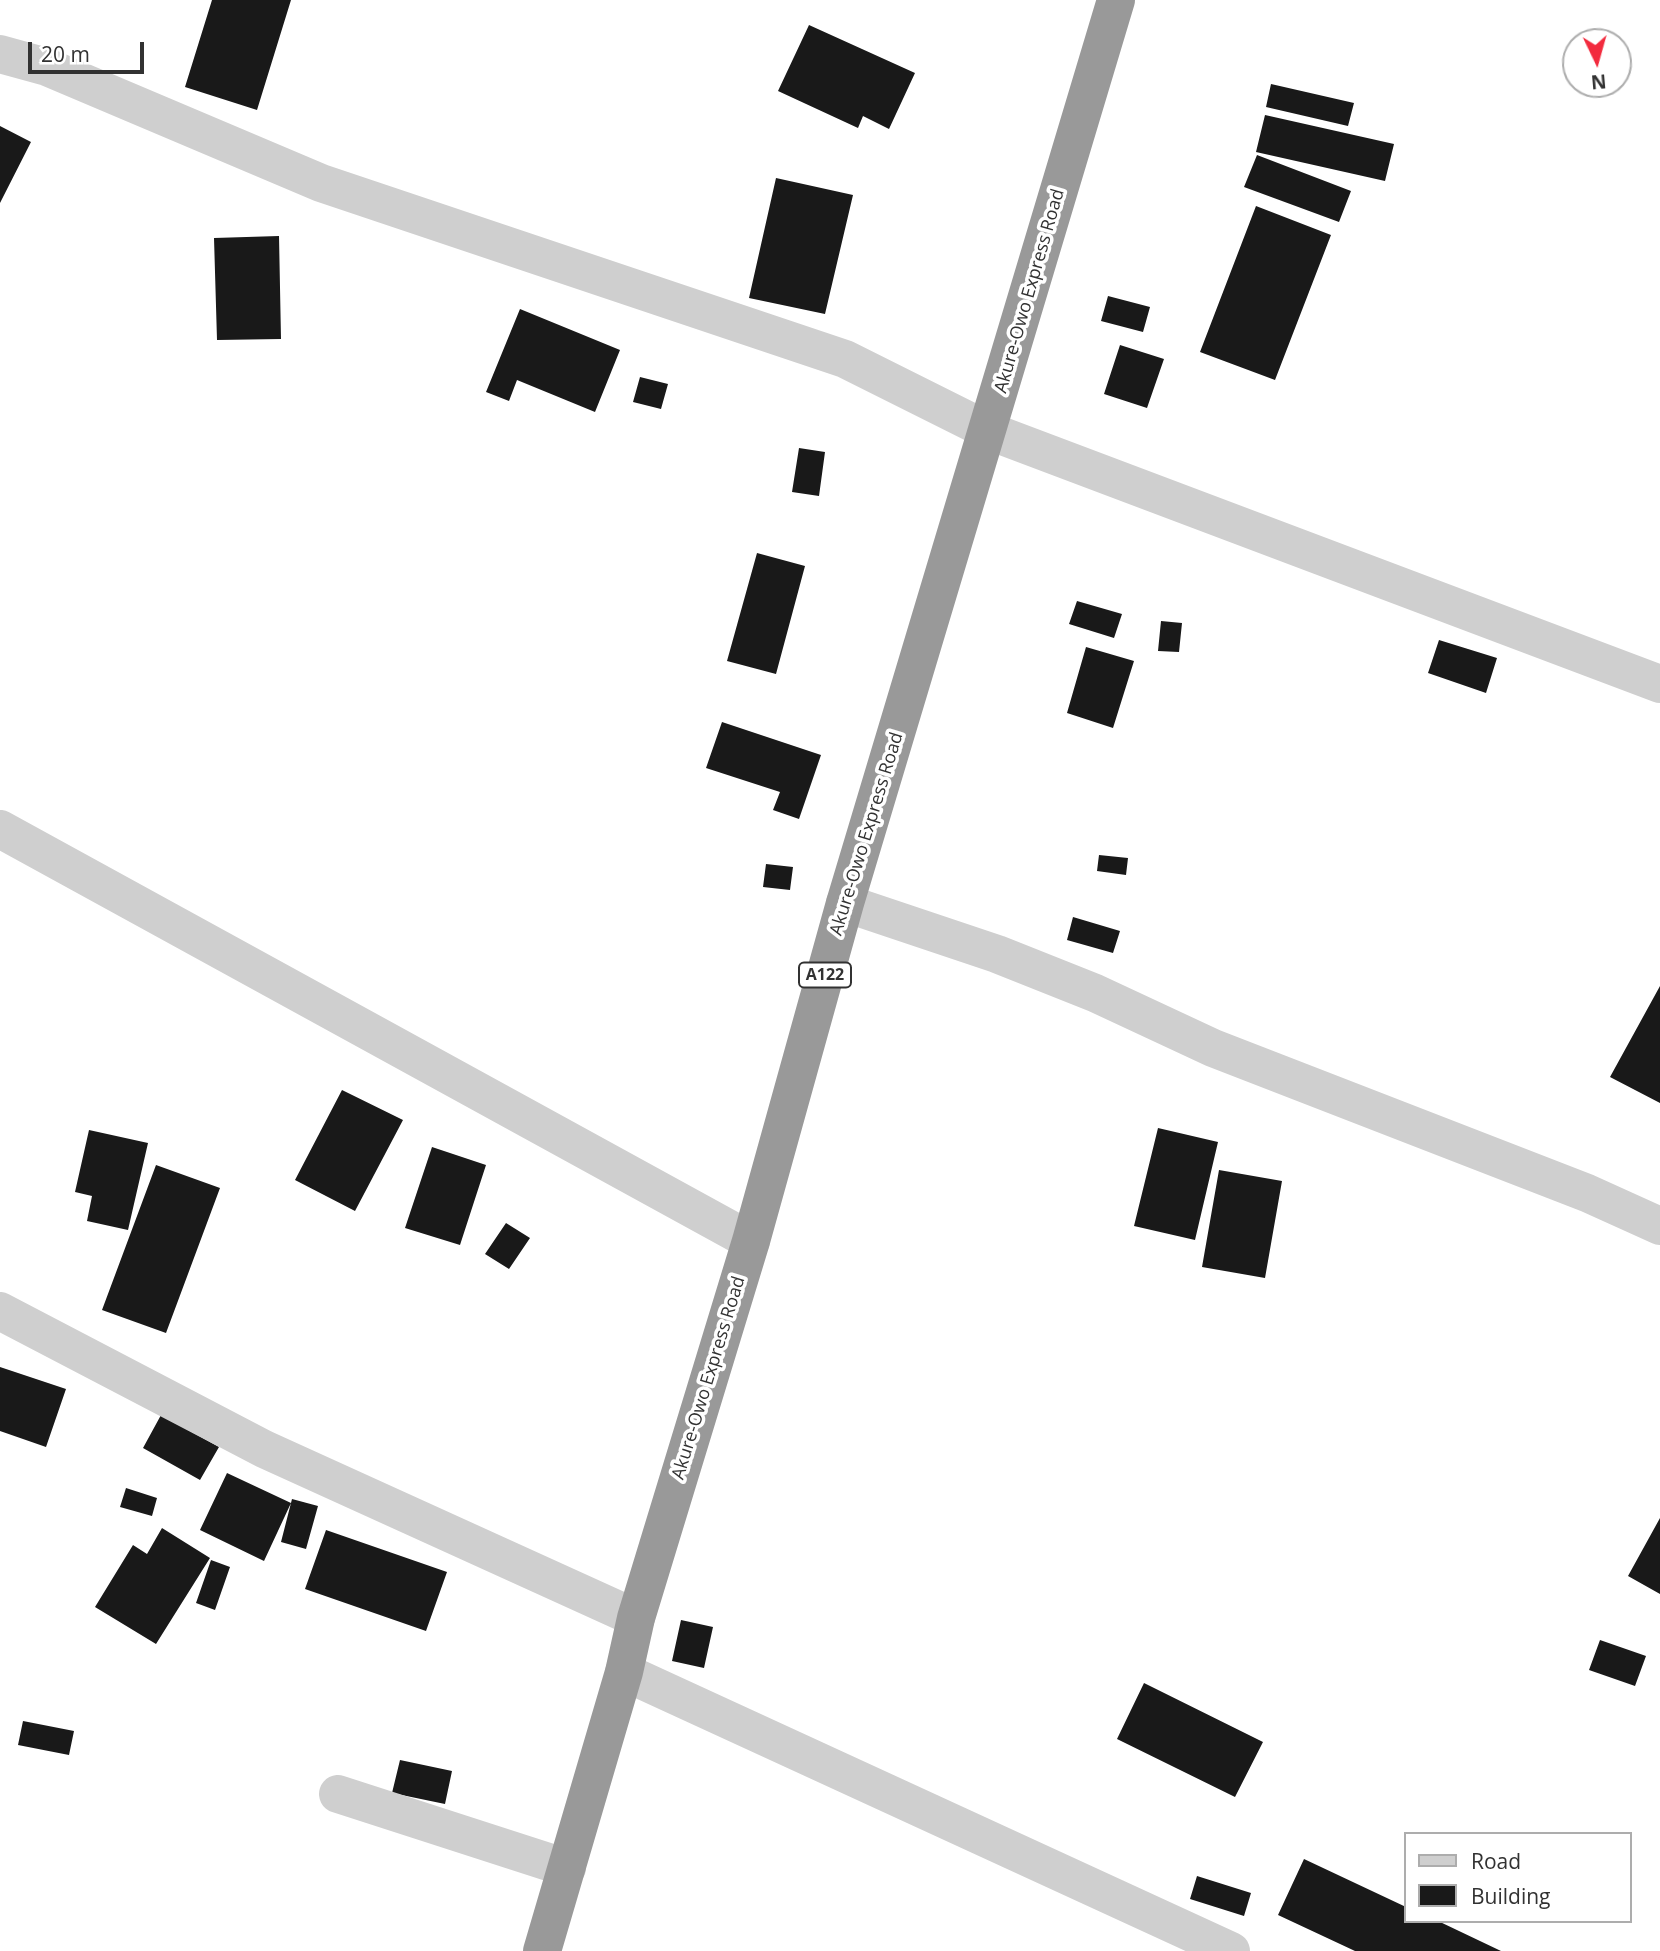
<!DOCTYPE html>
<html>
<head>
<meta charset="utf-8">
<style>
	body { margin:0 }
	#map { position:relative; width:1660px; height:1951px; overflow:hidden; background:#fff; font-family:"Open Sans",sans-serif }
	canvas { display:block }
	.legend { position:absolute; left:1404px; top:1832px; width:228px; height:91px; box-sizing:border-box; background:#fff; border:2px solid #adadad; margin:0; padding:9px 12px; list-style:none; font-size:21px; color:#323232 }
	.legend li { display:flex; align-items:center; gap:14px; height:35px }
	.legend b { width:35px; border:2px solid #adadad }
	.north { position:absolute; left:1562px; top:28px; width:70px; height:70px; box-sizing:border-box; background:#fff; border:2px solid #adadad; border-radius:50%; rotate:175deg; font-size:19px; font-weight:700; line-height:28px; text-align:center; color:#323232 }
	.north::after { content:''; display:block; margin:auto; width:24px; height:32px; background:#f22b3e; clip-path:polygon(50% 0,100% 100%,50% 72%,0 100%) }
	.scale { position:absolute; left:28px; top:42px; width:116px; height:32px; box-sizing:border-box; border:4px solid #323232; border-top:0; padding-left:9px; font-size:21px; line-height:24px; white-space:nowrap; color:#323232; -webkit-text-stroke:5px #fff; paint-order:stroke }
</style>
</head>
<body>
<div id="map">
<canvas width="1660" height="1951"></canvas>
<ul class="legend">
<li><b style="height:9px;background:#cfcfcf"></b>Road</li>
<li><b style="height:19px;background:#191919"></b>Building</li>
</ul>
<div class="north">N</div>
<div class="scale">20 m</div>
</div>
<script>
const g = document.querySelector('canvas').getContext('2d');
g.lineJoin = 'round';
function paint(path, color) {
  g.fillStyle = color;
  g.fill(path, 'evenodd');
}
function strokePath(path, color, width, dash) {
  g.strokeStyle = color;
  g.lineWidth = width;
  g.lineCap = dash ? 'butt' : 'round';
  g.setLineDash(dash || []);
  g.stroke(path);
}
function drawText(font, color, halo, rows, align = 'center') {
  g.font = font + ' "Open Sans",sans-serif';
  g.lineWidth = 7;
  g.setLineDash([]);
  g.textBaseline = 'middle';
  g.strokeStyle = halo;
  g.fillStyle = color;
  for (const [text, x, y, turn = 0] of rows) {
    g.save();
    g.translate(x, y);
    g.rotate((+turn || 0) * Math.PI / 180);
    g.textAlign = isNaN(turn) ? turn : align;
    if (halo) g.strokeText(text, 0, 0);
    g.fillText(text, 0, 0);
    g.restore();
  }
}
paint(new Path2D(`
	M212,0H291L257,110L185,87Z
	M809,25L915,73L889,129L863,116L858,128L778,91Z
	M1271,84L1354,103L1348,126L1266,107Z
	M1265,115L1394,144L1385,181L1256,152Z
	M0,126L31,142L0,203Z
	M1257,155L1351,191L1339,222L1244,187Z
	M776,178L853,195L825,314L749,298Z
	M1256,206L1331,235L1275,380L1200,352Z
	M279,236L281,339L217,340L214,238Z
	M1108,296L1150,307L1143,332L1101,321Z
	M520,309L620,350L595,412L517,380L509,401L486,392Z
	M1120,345L1164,359L1147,408L1104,394Z
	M640,377L668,384L661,409L633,402Z
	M799,448L825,452L819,496L792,492Z
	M757,553L805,566L776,674L727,661Z
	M1077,601L1122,614L1114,638L1069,624Z
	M1161,621L1182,623L1179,652L1158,651Z
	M1439,640L1497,658L1486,693L1428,673Z
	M1086,647L1134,661L1113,728L1067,713Z
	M722,722L821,755L799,819L773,810L780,792L706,768Z
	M1099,855L1128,858L1126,875L1097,871Z
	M766,864L793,867L790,890L763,887Z
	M1073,917L1120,931L1113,953L1067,940Z
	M1660,986V1103L1610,1077Z
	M342,1090L403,1120L355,1211L295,1180Z
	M1158,1128L1218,1142L1195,1240L1134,1226Z
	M89,1130L148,1143L128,1230L87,1221L92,1196L75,1192Z
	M432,1147L486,1165L460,1245L405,1228Z
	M156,1165L220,1188L166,1333L102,1310Z
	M1219,1170L1282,1181L1265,1278L1202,1267Z
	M506,1223L530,1238L509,1269L485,1254Z
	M0,1367L66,1389L46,1447L0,1431Z
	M161,1415L219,1447L200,1480L143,1448Z
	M227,1473L291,1503L264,1561L200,1530Z
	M126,1488L157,1498L152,1516L120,1507Z
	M292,1499L318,1506L306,1549L281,1542Z
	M1660,1518V1594L1628,1576Z
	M162,1528L210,1558L156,1644L95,1607L133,1545L147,1554Z
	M326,1530L447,1572L426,1631L305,1589Z
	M211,1560L230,1567L215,1610L196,1603Z
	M681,1620L713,1627L704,1668L672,1661Z
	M1600,1640L1646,1656L1635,1686L1589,1670Z
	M1144,1683L1263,1742L1235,1797L1117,1739Z
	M23,1721L74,1731L69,1755L18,1745Z
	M400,1760L452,1771L445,1804L392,1793Z
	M1304,1859L1406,1907V1921H1438L1501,1951H1355L1278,1915Z
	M1197,1876L1251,1893L1244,1916L1190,1899Z`), '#191919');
strokePath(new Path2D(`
	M0,54L47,67L321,183L845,359L989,431L1660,684
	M0,829L751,1241
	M845,903L997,954L1095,993L1213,1048L1587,1193L1660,1226
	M0,1311L264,1449L636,1618
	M624,1672L1231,1951
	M338,1794L567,1868`), '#cfcfcf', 38);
strokePath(new Path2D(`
	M542,1951L624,1672L636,1618L751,1241L845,903L1116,0`), '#999', 38);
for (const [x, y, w] of [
	[825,975,52]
]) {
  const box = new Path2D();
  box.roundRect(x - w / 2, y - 12.5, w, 25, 5);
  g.fillStyle = '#fff';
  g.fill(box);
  strokePath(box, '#323232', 2);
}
drawText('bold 16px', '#323232', null, [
	["A122",825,975]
]);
drawText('18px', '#323232', '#fff', [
	["Akure-Owo Express Road",1030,291,-74],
	["Akure-Owo Express Road",867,834,-73],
	["Akure-Owo Express Road",709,1378,-73]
]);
</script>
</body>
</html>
